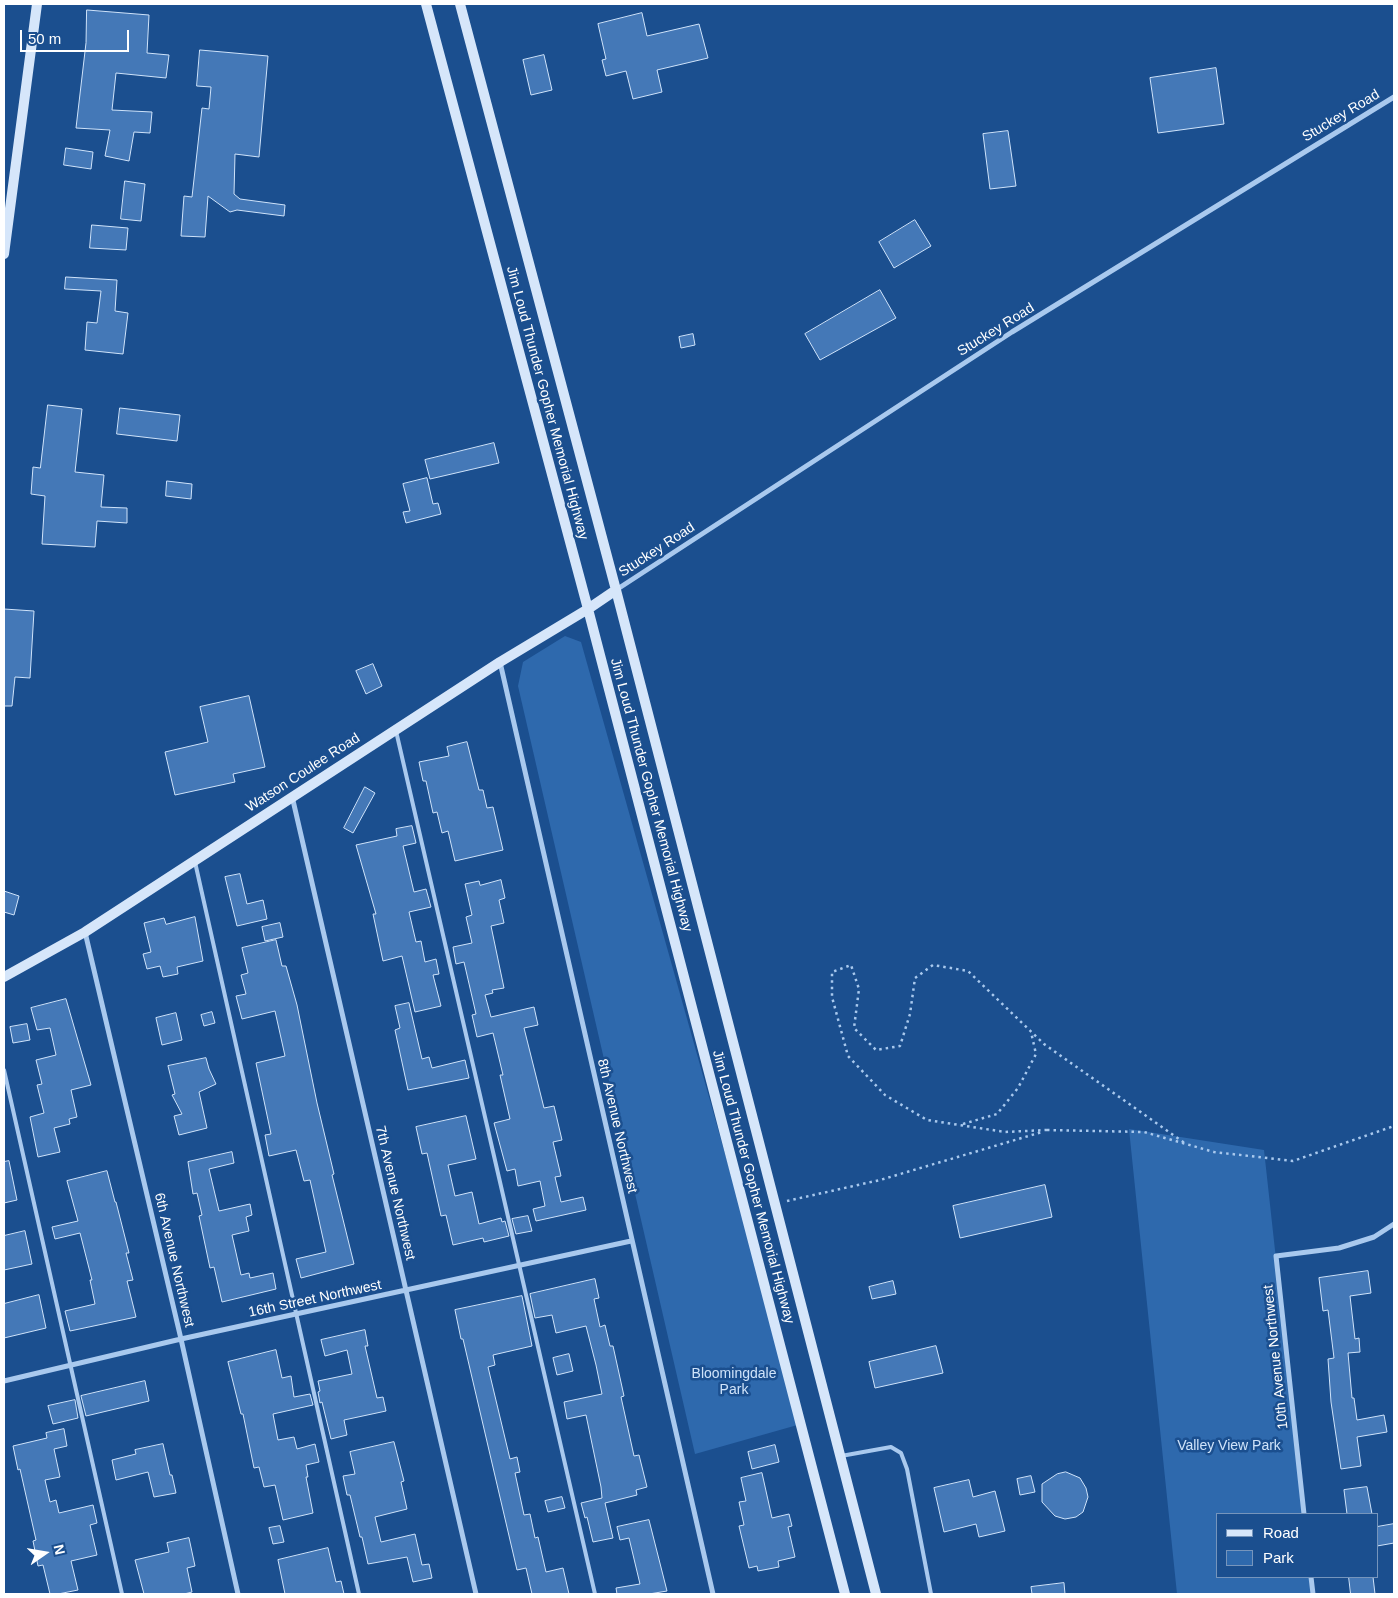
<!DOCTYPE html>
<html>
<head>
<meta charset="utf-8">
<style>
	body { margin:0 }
	#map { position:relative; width:1398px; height:1598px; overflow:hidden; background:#1b4f8f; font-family:Arial,sans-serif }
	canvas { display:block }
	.frame { position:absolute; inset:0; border:5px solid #fff; pointer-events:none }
	.legend { position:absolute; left:1216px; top:1513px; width:162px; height:65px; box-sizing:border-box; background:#1b4f8f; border:1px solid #7695bc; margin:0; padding:6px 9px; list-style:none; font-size:15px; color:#fff }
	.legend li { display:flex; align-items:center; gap:10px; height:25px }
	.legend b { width:25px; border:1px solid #7695bc }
	.north { position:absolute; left:20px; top:1528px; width:50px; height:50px; -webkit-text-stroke:4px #1b4f8f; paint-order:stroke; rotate:77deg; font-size:14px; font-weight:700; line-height:20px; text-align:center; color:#fff }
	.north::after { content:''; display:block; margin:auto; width:18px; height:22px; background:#fff; clip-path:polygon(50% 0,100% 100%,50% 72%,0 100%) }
	.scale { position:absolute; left:20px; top:30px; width:109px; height:22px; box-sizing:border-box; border:2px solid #fff; border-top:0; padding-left:6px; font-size:15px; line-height:18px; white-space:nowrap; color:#fff; -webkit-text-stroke:4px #1b4f8f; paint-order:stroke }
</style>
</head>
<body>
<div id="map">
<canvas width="1398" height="1598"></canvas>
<div class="frame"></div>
<ul class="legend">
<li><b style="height:6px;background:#d6e6fa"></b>Road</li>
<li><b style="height:14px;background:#2e69ad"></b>Park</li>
</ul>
<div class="north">N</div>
<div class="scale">50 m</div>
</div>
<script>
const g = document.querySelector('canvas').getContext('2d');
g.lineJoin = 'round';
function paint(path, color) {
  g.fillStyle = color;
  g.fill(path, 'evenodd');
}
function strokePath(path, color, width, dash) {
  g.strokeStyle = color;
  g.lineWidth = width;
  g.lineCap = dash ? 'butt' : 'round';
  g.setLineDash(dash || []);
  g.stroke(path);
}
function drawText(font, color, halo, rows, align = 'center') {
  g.font = font + ' Arial,sans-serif';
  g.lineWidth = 5;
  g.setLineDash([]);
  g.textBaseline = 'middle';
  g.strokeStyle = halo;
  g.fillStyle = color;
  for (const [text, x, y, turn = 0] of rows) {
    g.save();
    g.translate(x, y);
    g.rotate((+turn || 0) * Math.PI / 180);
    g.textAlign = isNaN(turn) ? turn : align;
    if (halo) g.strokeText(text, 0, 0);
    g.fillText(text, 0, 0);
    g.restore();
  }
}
paint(new Path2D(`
	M565,636L581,642L801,1424L695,1454L518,686L523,662Z
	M1129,1129L1264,1150L1304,1514H1217V1577H1311L1313,1594H1177Z`), '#2e69ad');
const building = new Path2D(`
	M87,10L149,15L147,53L169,55L166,78L116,73L112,110L152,112L150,133L134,132L129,161L105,156L110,130L76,128L86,43Z
	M642,13L647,36L699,24L708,58L657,70L662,92L633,99L626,71L606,76L602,60L606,59L598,24Z
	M200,50L268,56L259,157L235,154L234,194L240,199L285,205L284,216L237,210L230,212L208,196L205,237L181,236L184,196L192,197L202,108L209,109L211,87L197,86Z
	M544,55L552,90L531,95L523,60Z
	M1216,68L1224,124L1158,133L1150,78Z
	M1008,131L1016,186L990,189L983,134Z
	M66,148L93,152L91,169L64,165Z
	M125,181L145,184L141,221L121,219Z
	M915,220L931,246L894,268L879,242Z
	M92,225L128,228L126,250L90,248Z
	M66,277L117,280L115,311L128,313L123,354L85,350L87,322L97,323L101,291L65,289Z
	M880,290L896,318L820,360L805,334Z
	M693,334L695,345L681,348L679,337Z
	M48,405L82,409L75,472L104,475L101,507L127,508V523L97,521L95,547L42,544L45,496L31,494L33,467L40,468Z
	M120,408L180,415L177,441L117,434Z
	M494,443L499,463L430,479L425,460Z
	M427,478L433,504L438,503L441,514L406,523L403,512L410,511L403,484Z
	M167,481L192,484L191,499L166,496Z
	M4,609L34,611L30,678L15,677L12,706H4Z
	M373,664L382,686L366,694L356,671Z
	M249,696L265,767L233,774L235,782L175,795L165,752L208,742L200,707Z
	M467,742L479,790H483L487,808L493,807L503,850L455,861L448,831L442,833L437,812L433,813L426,781H423L419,762L449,756L447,747Z
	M365,787L375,793L353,833L344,828Z
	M412,826L416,843L403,846L414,892L426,889L431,907L409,912L416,942L421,941L425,962L436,959L439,974L433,975L441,1006L415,1012L402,956L383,961L373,914H376L356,845L397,836L396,829Z
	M240,874L247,904L263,900L267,919L237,926L225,877Z
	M501,880L505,898L499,900L504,923L491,926L504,988L492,990L493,993L485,995L491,1017L534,1007L538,1025L524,1028L544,1108L554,1106L562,1140L553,1142L561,1176L555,1177L561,1202L583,1197L586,1210L536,1221L533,1209L545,1206L540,1181L518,1186L515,1169L507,1171L494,1123L510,1119L500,1075H503L493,1033L477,1037L472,1015L476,1014L464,962L456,964L453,947L472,943L466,917L472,915L465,884L479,881L480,885Z
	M4,891L19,896L14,915L4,912Z
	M195,917L203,961L177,967L178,974L163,977L160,966L147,969L143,954L151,952L144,923L164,918L166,924Z
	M280,923L283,937L265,941L262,927Z
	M276,940L282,966H286L297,1005L317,1103L334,1174L332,1175L354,1264L301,1278L296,1259L326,1252L310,1180L304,1181L296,1150L269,1156L265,1135L271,1134L256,1063L285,1056L275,1011L242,1019L236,996L246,994L241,975L248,973L242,948Z
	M66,999L91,1085L71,1090L77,1117L69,1119L70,1124L54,1128L60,1152L38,1157L30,1117L44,1113L37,1085L42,1084L36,1060L56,1055L50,1028L37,1030L31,1008Z
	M409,1003L422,1059L429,1057L432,1068L465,1060L469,1078L408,1090L395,1030L400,1028L395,1006Z
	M212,1012L215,1023L204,1026L201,1015Z
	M176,1013L182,1040L162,1045L156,1018Z
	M27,1024L30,1040L13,1043L10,1027Z
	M206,1058L209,1069L216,1084L199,1092L207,1128L179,1135L174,1116L182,1114L172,1095L175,1094L168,1066Z
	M466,1116L476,1159L448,1165L455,1196L472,1192L479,1224L501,1218L502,1222L505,1221L509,1236L484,1242L483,1238L453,1245L446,1215L441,1216L427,1153L422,1154L416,1127Z
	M232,1152L234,1163L209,1169L219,1211L250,1204L252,1215L246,1217L249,1231L232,1235L241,1275L249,1273L250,1278L273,1273L276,1289L222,1302L214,1267L210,1268L199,1216L202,1215L197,1193L193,1194L188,1162Z
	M9,1161L17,1200L4,1203V1162Z
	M107,1171L115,1202H116L129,1253H126L133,1280L127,1281L136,1317L70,1331L65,1311L95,1304L90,1280H92L80,1233L55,1239L52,1227L78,1221L67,1181Z
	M1045,1185L1052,1217L960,1238L953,1206Z
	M528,1216L532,1231L516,1234L512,1219Z
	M25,1231L32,1264L4,1270V1236Z
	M1368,1271L1371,1293L1350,1296L1355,1339L1359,1338L1360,1352L1348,1353L1352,1398H1354L1357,1420L1384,1415L1387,1432L1357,1437L1361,1466L1341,1469L1331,1402L1328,1359L1334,1358L1328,1310L1323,1311L1319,1278Z
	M595,1279L599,1298L594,1299L600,1327L605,1325L610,1346H613L624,1396L621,1397L634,1456L639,1455L647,1487L636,1490L637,1495L605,1503L613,1538L593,1542L587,1517L585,1518L581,1503L602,1498L601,1487L586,1415L567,1419L564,1402L602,1394L596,1365L586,1326L556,1333L552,1315L535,1318L530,1294Z
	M893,1281L896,1294L872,1299L869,1287Z
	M39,1295L46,1328L4,1338V1304Z
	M522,1296L532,1346L493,1355L495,1365L488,1367L510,1459L517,1457L520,1472L515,1473L524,1515L530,1514L535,1538L538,1537L546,1572L563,1568L569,1594H532L526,1568L517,1570L463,1339H461L455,1310Z
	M365,1330L368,1346H365L377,1398L383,1397L386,1411L344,1420L347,1435L331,1439L322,1402L320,1403L318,1392L320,1391L318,1381L352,1374L347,1350L325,1356L321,1340Z
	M936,1346L943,1373L875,1388L869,1362Z
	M276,1350L282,1378L291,1376L294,1397L310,1394L313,1405L273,1414L278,1440L294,1437L297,1449L315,1444L319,1462L306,1465L308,1477H306L313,1513L283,1520L275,1485L264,1487L259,1467L254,1468L243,1414H241L228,1362Z
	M569,1354L573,1371L557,1375L553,1358Z
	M145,1381L149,1401L86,1416L81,1396Z
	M75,1400L78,1418L53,1424L48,1406Z
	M64,1429L67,1446L54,1449L60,1477L45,1480L50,1502L56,1500L59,1513L93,1505L97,1523L90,1525L97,1555L71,1561L78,1590L58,1594H50L43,1565L38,1566L33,1541L36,1540L20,1469L18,1470L13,1446L47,1438L46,1433Z
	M394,1442L404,1481L401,1482L407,1509L375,1517L381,1542L415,1534L422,1565L429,1564L432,1578L413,1582L407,1557L368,1564L362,1537H360L350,1495H347L343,1476L355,1474L350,1452Z
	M163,1444L170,1475H172L176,1493L154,1497L148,1472L116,1480L112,1460L136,1454L135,1450Z
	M775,1445L779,1462L752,1469L748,1452Z
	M1066,1472L1080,1478L1086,1488L1088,1497L1083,1512L1076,1517L1065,1519L1055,1516L1042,1502V1484L1057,1474Z
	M762,1473L772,1518L789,1514L792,1526L788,1527L795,1557L778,1561L779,1567L758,1571L757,1566L749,1568L739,1526L744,1525L739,1502L746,1501L741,1478Z
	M1031,1476L1035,1492L1020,1495L1017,1479Z
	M969,1480L973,1497L995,1491L1005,1531L979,1537L976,1524L944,1532L934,1488Z
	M1367,1487L1372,1514H1347L1344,1490Z
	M562,1497L565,1508L548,1512L545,1501Z
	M649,1520L667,1591L649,1594H617L616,1588L640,1584L629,1538L620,1540L617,1527Z
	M1394,1524V1543L1377,1546V1527Z
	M280,1526L284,1542L273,1544L269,1528Z
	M189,1538L195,1566L187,1568L192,1592L184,1594H144L135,1560L169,1552L167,1543Z
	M328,1548L336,1582L341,1581L344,1594H285L278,1560Z
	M1349,1577H1373L1375,1594H1351Z
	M1064,1583L1065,1594H1032L1031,1587Z`);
paint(building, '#4478b7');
strokePath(building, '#cfe3fa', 1);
strokePath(new Path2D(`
	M963,1124L997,1114L1018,1088L1036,1054L1031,1032
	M1047,1130L1005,1132L927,1120L885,1095L848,1056L832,997V972L851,965L859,989L854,1028L876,1050L900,1046L910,1014L915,978L933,965L968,971L1044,1044L1186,1144
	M1047,1130L1144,1132L1214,1152L1293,1161L1394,1126
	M787,1201L880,1180L1042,1132`), '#a9c9ee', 2.5, [2.5, 4]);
strokePath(new Path2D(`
	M396,731L595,1594
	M195,862L359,1594
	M4,1070L122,1594
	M841,1456L891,1447L901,1453L907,1469L931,1594`), '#a9c9ee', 4);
strokePath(new Path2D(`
	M616,590L1012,332L1394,97
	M500,662L713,1594
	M292,796L476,1594
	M85,932L181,1339L238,1594
	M4,1381L181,1339L631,1241
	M1304,1514L1276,1256L1339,1248L1374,1237L1394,1224
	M1311,1577L1313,1594`), '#a9c9ee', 5);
strokePath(new Path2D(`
	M426,4L588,609L845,1594
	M460,4L616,590L876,1594
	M4,254L37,4
	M4,977L85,932L500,662L588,609L616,590`), '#d6e6fa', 10);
drawText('14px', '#fff', '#1b4f8f', [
	["Stuckey Road",1341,116,-31],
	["Stuckey Road",996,330,-32],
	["Jim Loud Thunder Gopher Memorial Highway",547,403,75],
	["Stuckey Road",657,550,-33],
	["Watson Coulee Road",303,773,-33],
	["Jim Loud Thunder Gopher Memorial Highway",651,795,75],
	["8th Avenue Northwest",617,1126,77],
	["Jim Loud Thunder Gopher Memorial Highway",753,1187,75],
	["7th Avenue Northwest",395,1193,77],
	["6th Avenue Northwest",174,1260,77],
	["16th Street Northwest",315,1299,-12],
	["10th Avenue Northwest",1276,1357,-96]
]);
drawText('14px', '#cfe3fa', '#1b4f8f', [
	["Bloomingdale",734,1374],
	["Park",734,1390],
	["Valley View Park",1229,1446]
]);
</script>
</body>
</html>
